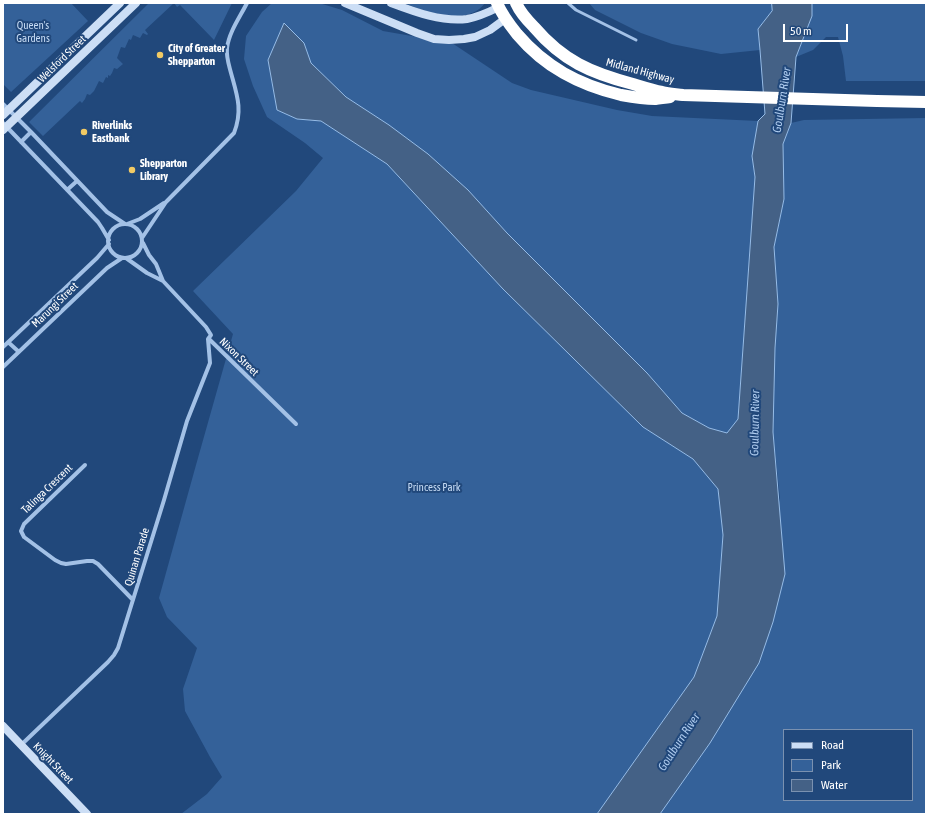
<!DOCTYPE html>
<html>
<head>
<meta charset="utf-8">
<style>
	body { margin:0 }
	#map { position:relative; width:929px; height:817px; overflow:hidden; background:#21487b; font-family:"Asap Condensed",sans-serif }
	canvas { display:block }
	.frame { position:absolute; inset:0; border:4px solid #fff; pointer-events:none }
	.legend { position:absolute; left:783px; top:729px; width:130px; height:72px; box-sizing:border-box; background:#21487b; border:1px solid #7a91b0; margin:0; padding:5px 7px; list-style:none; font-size:12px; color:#fff }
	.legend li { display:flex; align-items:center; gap:8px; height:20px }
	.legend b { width:20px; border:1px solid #7a91b0 }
	.scale { position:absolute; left:783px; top:24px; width:65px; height:18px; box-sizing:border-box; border:2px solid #fff; border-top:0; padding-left:5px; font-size:12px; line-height:14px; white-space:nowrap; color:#fff; -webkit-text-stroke:3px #21487b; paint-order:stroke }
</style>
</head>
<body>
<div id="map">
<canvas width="929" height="817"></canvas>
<div class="frame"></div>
<ul class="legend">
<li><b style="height:5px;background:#ccdef5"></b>Road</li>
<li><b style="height:11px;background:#346199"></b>Park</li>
<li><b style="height:11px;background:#446186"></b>Water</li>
</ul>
<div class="scale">50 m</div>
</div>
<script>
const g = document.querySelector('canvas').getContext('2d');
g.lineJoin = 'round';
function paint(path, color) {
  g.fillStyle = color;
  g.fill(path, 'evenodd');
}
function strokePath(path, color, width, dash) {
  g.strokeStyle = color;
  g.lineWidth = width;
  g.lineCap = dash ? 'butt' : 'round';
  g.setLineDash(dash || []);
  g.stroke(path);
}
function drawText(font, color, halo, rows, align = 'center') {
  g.font = font + ' "Asap Condensed",sans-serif';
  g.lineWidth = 4;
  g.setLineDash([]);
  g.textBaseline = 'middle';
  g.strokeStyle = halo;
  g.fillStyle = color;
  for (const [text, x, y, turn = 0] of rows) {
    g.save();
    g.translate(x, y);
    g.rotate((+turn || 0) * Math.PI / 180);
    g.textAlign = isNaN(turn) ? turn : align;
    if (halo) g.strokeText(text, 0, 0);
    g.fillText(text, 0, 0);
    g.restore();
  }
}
paint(new Path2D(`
	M3,3H71L88,21L11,92L3,84Z
	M149,3H232L214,40L180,5L177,7L174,3L145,30L148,34L147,35L143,33L140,38L133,35L131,40L129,39L125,48L121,47L117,58L123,64L117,69L114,68L112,73L110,76L108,75V78L106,77L103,83L99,81L94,91L90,95L87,94L85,99L82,103L80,101L43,136L29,122Z
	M272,3H319L342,10L383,31L452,43L512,83L531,90L617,110L652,116L758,121L752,156L755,177L738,419L727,434L709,428L682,413L647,373L507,233L468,190L389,125L346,97L311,63L304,43L268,60L277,110L297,119L321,121L387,164L503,289L643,427L693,459L718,489L723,535L717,616L694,677L597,814H181L207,794L222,777L210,757L185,711L183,689L197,648L167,617L159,598L196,465L233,334L193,291L296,191L323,158L305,143L267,117L253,86L244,59L246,36L262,12Z
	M404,3H485C468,27 426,12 404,3Z
	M589,3H772V11L758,29L760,50L721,54L672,44L641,33L595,10Z
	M812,3H926V81H846L843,56L838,37H826L813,50L796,57L812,16Z
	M926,118V814H660L710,743L780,499L773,432L775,348L778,304L774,247L784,199L783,144L791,123L804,120ZM784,730H912V800H784Z`), '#346199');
const water = new Path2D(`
	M772,3H812V16L796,57L791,123L783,144L784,199L774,247L778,304L775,348L773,432L785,574L773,622L759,663L710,743L660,814H597L694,677L717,616L723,535L718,489L693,459L643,427L503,289L387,164L321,121L297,119L277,110L268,60L284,23L304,43L311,63L346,97L389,125L428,154L468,190L507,233L647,373L682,413L709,428L727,433L738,419L755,177L752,156L758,121L765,114L760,50L758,29L772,11Z`);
paint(water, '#446186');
strokePath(water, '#96bce7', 1);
strokePath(new Path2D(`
	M568,3L576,10L636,40`), '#a3c1e6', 3);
strokePath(new Path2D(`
	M3,104L31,132L107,212L125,224
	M3,123L98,222L102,228L109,240
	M21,142L31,132
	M67,190L77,181
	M127,224L140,219L164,203
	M108 241a17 17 0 1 1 34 0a17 17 0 1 1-34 0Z
	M142,238L166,202L234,133C243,110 237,95 231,73C229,65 226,57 227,48C229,32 240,17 247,3
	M143,243L149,255L156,264L163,281
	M209,339L296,424
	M8,342L19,352
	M3,347L97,258L109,244
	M3,367L107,268L122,258
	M85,465L24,524L21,531L24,537L55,560L61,563L66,564L87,561H93L98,564L133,600
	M21,745L108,662L114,655L118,648L164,500L187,421L210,363L208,339L211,335L206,327L163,281L147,273L126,258`), '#a3c1e6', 4);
strokePath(new Path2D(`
	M345,3L417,33L434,39L449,40L464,39L475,37L490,30L505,19
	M391,3C415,12 441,22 467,19C478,17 489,12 499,7
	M3,115L120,3
	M3,130L136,3
	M3,726L87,814`), '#ccdef5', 8);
strokePath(new Path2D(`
	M497,3C502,15 509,24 517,34C545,67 579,85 621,95C632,97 644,99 655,99C660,98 665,98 670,97
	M516,3C520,12 527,20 534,27C563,61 591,73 633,84C643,87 652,90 662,92C669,94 676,94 683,95L877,101L926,102`), '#fff', 12);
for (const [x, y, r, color] of [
	[160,55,4,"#f2ca64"],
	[84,132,4,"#f2ca64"],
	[132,170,4,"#f2ca64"]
]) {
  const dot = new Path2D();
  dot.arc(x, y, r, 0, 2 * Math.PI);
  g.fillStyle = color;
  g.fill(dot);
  strokePath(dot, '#21487b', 1.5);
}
drawText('11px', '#c6dbf4', '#21487b', [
	["Queen's",33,26],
	["Gardens",33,39],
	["Princess Park",434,488]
]);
drawText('bold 11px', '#fff', '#21487b', [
	["City of Greater",168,49],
	["Shepparton",168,62],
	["Riverlinks",92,126],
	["Eastbank",92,139],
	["Shepparton",140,164],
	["Library",140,177]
], 'left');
drawText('11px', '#fff', '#21487b', [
	["Welsford Street",62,59,-44],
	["Midland Highway",640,71,15],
	["Marungi Street",55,305,-44],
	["Nixon Street",239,357,44],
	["Talinga Crescent",47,489,-44],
	["Quinan Parade",137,557,-73],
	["Knight Street",53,763,46]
]);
drawText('italic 12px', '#aecbee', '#21487b', [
	["Goulburn River",782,100,-81],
	["Goulburn River",755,423,-89],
	["Goulburn River",679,742,-57]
]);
</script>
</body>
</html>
